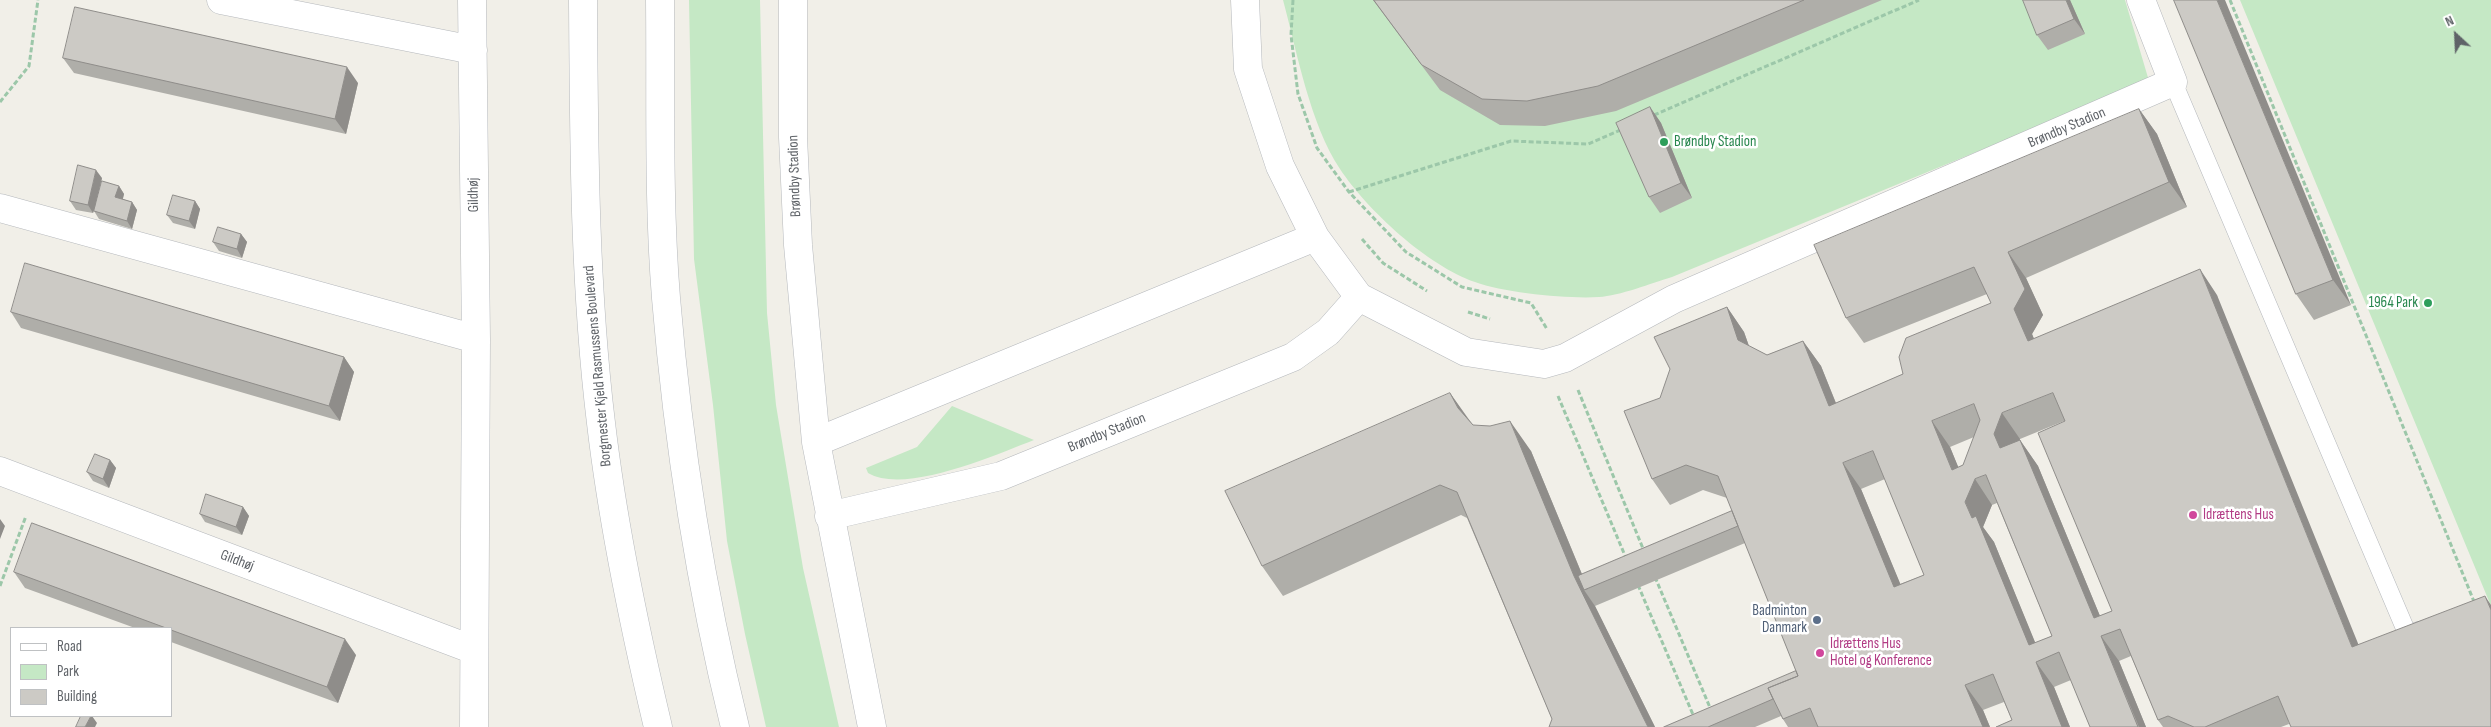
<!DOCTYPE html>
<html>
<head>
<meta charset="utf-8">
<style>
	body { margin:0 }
	#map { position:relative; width:2491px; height:727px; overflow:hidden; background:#f1efe8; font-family:"Sofia Sans Condensed",sans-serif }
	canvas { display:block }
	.legend { position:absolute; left:10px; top:627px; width:162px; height:90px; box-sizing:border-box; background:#fff; border:1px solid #bfc1c3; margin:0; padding:6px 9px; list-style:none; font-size:15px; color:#5f6368 }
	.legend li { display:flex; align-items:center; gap:10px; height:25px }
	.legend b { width:25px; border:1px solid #bfc1c3 }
	.north { position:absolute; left:2431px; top:10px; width:50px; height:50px; -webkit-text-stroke:4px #fff; paint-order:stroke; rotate:335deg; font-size:14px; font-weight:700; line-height:20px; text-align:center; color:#5f6368 }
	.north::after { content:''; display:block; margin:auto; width:18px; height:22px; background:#5f6368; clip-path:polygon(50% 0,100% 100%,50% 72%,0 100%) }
</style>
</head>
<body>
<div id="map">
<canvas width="2491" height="727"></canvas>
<ul class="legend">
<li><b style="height:6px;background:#fff"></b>Road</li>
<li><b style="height:14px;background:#c5e8c5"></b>Park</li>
<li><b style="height:14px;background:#cccac5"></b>Building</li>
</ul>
<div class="north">N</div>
</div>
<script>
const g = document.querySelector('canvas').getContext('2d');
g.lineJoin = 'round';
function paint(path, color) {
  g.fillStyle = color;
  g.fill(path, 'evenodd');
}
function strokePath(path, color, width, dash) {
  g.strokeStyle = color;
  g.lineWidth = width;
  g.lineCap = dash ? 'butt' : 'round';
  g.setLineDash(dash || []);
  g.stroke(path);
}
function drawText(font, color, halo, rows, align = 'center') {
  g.font = font + ' "Sofia Sans Condensed",sans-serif';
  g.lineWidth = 5;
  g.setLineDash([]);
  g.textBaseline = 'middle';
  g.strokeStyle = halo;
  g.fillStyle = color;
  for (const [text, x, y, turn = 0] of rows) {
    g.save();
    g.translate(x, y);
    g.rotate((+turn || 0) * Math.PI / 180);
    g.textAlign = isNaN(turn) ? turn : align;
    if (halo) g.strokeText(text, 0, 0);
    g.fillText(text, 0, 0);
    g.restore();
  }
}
paint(new Path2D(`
	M689,0H760L767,313L776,405L803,568L839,727H766L745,634L727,541L713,405L694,259Z
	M1283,0H2125L2149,81L1672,277C1652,283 1619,296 1599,297C1567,299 1505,293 1475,282C1428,266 1367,210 1340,169C1310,124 1297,52 1283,0Z
	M2240,0H2491V606Z
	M952,406L1034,440C995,455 905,495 868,473L866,468L917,447Z`), '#c5e8c5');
const service = new Path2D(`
	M2173,82L2407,633L2423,630`);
const minor = new Path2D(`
	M221,0L473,50
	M472,0L476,339L474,727
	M793,0V137L798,245L816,442L872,727
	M0,208L476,339
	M1315,237L1359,297L1466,352L1544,364L1565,358L1674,299L2173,82L2141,0
	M816,442L1315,237L1280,166L1248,69L1245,0
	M0,471L474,650
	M829,516L1001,476L1293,357L1328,332L1359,297`);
const tertiary = new Path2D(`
	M583,0C584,141 584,283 601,423C613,526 634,626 658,727
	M660,0C661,99 658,200 666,298C678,443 700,586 735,727`);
strokePath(service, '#b5b8bc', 19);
strokePath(minor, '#b5b8bc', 29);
strokePath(tertiary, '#b5b8bc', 29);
strokePath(new Path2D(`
	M1293,0L1291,35L1298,94L1317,148L1349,192L1406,252L1462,287L1531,303L1547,329
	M2230,0L2475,604
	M0,102L29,66L38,0
	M1654,115L1919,0
	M1349,192L1511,141L1588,144L1623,129
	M1362,239L1383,263L1427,291
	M1468,312L1490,319
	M1578,390L1644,551
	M1558,396L1626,558
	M1655,577L1711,710
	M1638,585L1694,717
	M0,586L26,516`), '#9cc7a9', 3, [5, 2.5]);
strokePath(service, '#fff', 18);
strokePath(minor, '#fff', 28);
strokePath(tertiary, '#fff', 28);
paint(new Path2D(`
	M1373,0H1882L1616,111L1545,126L1500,125L1440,90Z
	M2070,0L2085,34L2048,50L2037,35Z
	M2174,0L2351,305L2314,320L2296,294Z
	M63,58L358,83L346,134L74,73Z
	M1650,107L1661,123L1692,198L1660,213L1649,197Z
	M2139,109L2157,134L2187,207L2026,278L2043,315L2032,334L2034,339L2217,295L2289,724L2281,727H2163L2158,720L2131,656L2119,661L2146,727H2090L2071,680L2054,687L2070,727H1996L2012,720L2004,702L1983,710L1990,727H1788L1781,716L1755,727H1664L1796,671L1745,543L1595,606L1655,727L1552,719L1467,518L1461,515L1283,596L1262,566L1450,393L1473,425L1531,451L1582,574L1732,511L1727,498L1703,490L1670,505L1652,479L1660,398L1727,307L1744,332L1749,346L1767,355L1803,341L1821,366L1836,403L1903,374L1991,303L1987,294L1864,343L1846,318ZM2064,421L2112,611L2100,616L2038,466L2020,440V439ZM1974,437L1963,465L1958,467L1950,447ZM1885,479L1924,575L1900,584L1861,489ZM1997,503L2052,636L2035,643L1994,542L1983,527L1992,505Z
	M102,178L96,203L119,186L124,194L123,199L132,202L137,210L132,229L99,219L94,211L93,213L76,210L70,201Z
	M195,201L200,209L195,229L173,223L167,215Z
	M241,234L247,242L242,258L219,251L213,242Z
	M11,312L344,357L354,372L340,421L21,328Z
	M110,460L116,468L109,488L93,481L87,472Z
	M243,507L249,516L242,535L205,522L200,514Z
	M14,572L356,655L338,703L171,642V628H135L25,588Z`), '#afaea9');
paint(new Path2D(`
	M2066,0H2070L2085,34L2074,19Z
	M2217,0H2225L2351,305L2333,280Z
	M347,67L358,83L346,134L335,119Z
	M1650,107L1661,123L1692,198L1681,183Z
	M2139,109L2157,134L2187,207L2169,182Z
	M96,170L102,178L93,213L88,205Z
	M119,186L124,194L121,205L115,197Z
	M195,201L200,209L195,229L189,221Z
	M132,202L137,210L132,229L127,221Z
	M241,234L247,242L242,258L237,249Z
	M2008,252L2026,278L2043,315L2032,334L2046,367L2028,341L2014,309Z
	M2200,269L2217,295L2370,673L2352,647Z
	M1727,307L1744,332L1756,366L1738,340Z
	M1803,341L1821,366L1847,431L1829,406Z
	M344,357L354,372L340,421L329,406Z
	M1450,393L1471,423L1458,408Z
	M2002,413L2020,439L2012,460L2000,448L1994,434Z
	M1510,421L1531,451L1588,589L1584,590L1595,606L1655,727H1648L1574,576Z
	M1932,421L1950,447L1969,493L1975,479L1992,505L1983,527L1994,542L2042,659L2029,645L1972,518Z
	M2020,440L2038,466L2107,633L2094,618Z
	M110,460L116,468L109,488L103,479Z
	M1843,463L1861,489L1912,612L1894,587Z
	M243,507L249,516L242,535L236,527Z
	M0,519L5,526L0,539Z
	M2485,596L2491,605V610Z
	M2101,636L2119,661L2146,727H2139Z
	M345,639L356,655L338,703L327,687Z
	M2036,662L2054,687L2070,727H2062Z
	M1965,685L1983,710L1990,727H1983Z
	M91,716H92L97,723L95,727H85Z`), '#8f8d8a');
const building = new Path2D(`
	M1374,0H1804L1598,86L1527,101L1482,99L1422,65Z
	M2023,0H2066L2074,19L2037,35Z
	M2174,0H2217L2333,280L2296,294Z
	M75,7L347,67L335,119L63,58Z
	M1650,107L1681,183L1649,197L1616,123Z
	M2139,109L2169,182L2008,252L2025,289L2014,309L2028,341L2200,269L2352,647L2485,596L2491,610V727H2291L2278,696L2205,727H2194L2168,716L2158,720L2120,629L2101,636L2138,727H2090L2059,652L2036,662L2062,727H1996L2012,720L1993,674L1965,685L1983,727H1818L1810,708L1783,719L1768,688L1798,676L1718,476L1686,465L1652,479L1624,411L1660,398L1670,369L1654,337L1727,307L1738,340L1767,355L1803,341L1829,406L1903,374L1899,357L1906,338L1991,303L1974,267L1846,318L1814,245ZM2053,393L2065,421L2038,433L2112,611L2094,618L2020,440L2000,448L1994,434L2002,413ZM1974,404L1980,420L1963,465L1952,470L1932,421ZM1873,451L1924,575L1894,587L1843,463ZM1986,475L2052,636L2029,645L1976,516L1972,518L1965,502L1975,479Z
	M78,165L96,170L88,205L70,201Z
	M102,181L119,186L115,197L132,202L127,221L94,211Z
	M173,195L195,201L189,221L167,215Z
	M218,227L241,234L237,249L213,242Z
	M25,263L344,357L329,406L11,312Z
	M1450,393L1458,408L1473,425L1490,426L1510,421L1574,576L1643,717L1648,727H1549L1552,719L1457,492L1440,485L1262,566L1225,491Z
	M95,454L110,460L103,479L87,472Z
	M206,494L243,507L236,527L200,514Z
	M1732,511L1738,526L1584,590L1578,576Z
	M32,523L345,639L327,687L171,630V628H166L14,572Z
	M1796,671L1798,676L1768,688L1773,699L1708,727H1664Z
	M81,716H91L85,727H76Z`);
paint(building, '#cccac5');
strokePath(building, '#8f8d8a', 1);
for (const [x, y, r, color] of [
	[1664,142,5,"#2e9e5b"],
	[2428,303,5,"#2e9e5b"],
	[2193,515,5,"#d1479c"],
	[1817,620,5,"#5c6f8a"],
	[1820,653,5,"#d1479c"]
]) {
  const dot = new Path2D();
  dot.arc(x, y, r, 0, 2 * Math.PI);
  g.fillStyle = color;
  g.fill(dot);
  strokePath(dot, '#fff', 2);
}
drawText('15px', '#5f6368', '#fff', [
	["Brøndby Stadion",2067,128,-23],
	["Brøndby Stadion",795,176,-92],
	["Gildhøj",474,195,-91],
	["Borgmester Kjeld Rasmussens Boulevard",598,366,-95],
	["Brøndby Stadion",1107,433,-22],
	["Gildhøj",237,561,21]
]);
drawText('15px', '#27864d', '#fff', [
	["Brøndby Stadion",1674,142],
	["1964 Park",2418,303,"right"]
], 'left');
drawText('15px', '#b23c85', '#fff', [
	["Idrættens Hus",2203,515],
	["Idrættens Hus",1830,644],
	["Hotel og Konference",1830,661]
], 'left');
drawText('15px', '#4e5e75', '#fff', [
	["Badminton",1807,611],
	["Danmark",1807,628]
], 'right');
</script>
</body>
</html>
